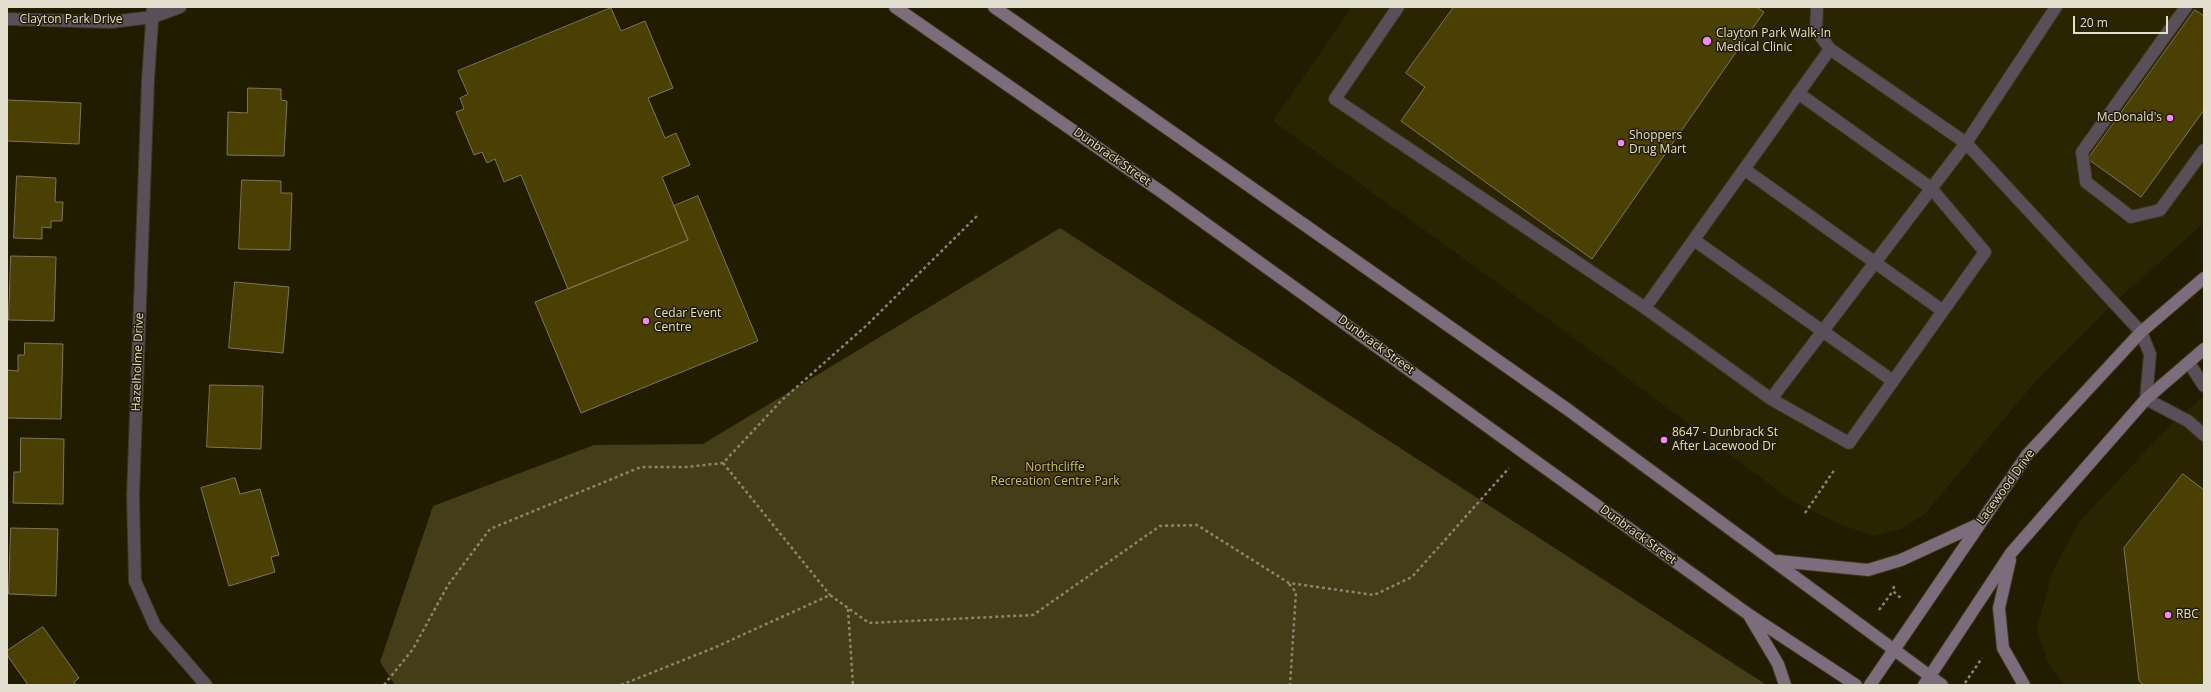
<!DOCTYPE html>
<html>
<head>
<meta charset="utf-8">
<style>
	body { margin:0 }
	#map { position:relative; width:2211px; height:692px; overflow:hidden; background:#211b00; font-family:"Open Sans",sans-serif }
	canvas { display:block }
	.frame { position:absolute; inset:0; border:8px solid #e3dfce; pointer-events:none }
	.scale { position:absolute; left:2073px; top:16px; width:95px; height:18px; box-sizing:border-box; border:2px solid #e3dfce; border-top:0; padding-left:5px; font-size:12px; line-height:14px; white-space:nowrap; color:#e3dfce; -webkit-text-stroke:3px #211b00; paint-order:stroke }
</style>
</head>
<body>
<div id="map">
<canvas width="2211" height="692"></canvas>
<div class="frame"></div>
<div class="scale">20 m</div>
</div>
<script>
const g = document.querySelector('canvas').getContext('2d');
g.lineJoin = 'round';
function paint(path, color) {
  g.fillStyle = color;
  g.fill(path, 'evenodd');
}
function strokePath(path, color, width, dash) {
  g.strokeStyle = color;
  g.lineWidth = width;
  g.lineCap = dash ? 'butt' : 'round';
  g.setLineDash(dash || []);
  g.stroke(path);
}
function drawText(font, color, halo, rows, align = 'center') {
  g.font = font + ' "Open Sans",sans-serif';
  g.lineWidth = 3;
  g.setLineDash([]);
  g.textBaseline = 'middle';
  g.strokeStyle = halo;
  g.fillStyle = color;
  for (const [text, x, y, turn = 0] of rows) {
    g.save();
    g.translate(x, y);
    g.rotate((+turn || 0) * Math.PI / 180);
    g.textAlign = isNaN(turn) ? turn : align;
    if (halo) g.strokeText(text, 0, 0);
    g.fillText(text, 0, 0);
    g.restore();
  }
}
paint(new Path2D(`
	M1352,7H2204V223L2116,301L2035,382L1925,514L1901,529L1873,536L1837,523L1792,501L1567,333L1273,121Z
	M2204,396V685H2064L2048,663L2037,628L2053,570L2080,521L2173,422Z`), '#2b2400');
paint(new Path2D(`
	M1060,228L1765,684V685H395L380,662L433,506L594,445L703,444Z`), '#443d18');
const building = new Path2D(`
	M1454,7H1756L1764,12L1592,259L1401,121L1425,87L1406,73Z
	M611,8L621,31L645,21L673,88L648,98L665,138L676,133L690,165L662,177L688,240L568,289L521,175L504,182L495,159L487,163L482,152L474,155L456,112L464,109L460,98L468,94L458,71Z
	M2195,10L2204,16V110L2141,197L2088,159Z
	M248,88L281,89V100L287,101L284,156L227,155L228,112L247,113Z
	M7,100L81,103L79,144L7,141Z
	M17,176L56,178L55,202H63L62,221H51V228L42,227V239L14,238Z
	M242,180L281,181V193H292L290,250L239,249Z
	M698,196L758,341L581,413L535,302L688,240L674,206Z
	M11,256L56,257L54,321L9,320Z
	M235,282L289,287L283,353L229,348Z
	M25,343L63,344L61,419L7,418V370L18,371V355H24Z
	M210,385L263,386L261,449L207,447Z
	M21,438L64,439L63,504L13,503L14,472H20Z
	M2183,474L2204,490V685H2144L2139,681L2124,548Z
	M235,478L240,494L260,489L279,555L271,557L275,572L229,586L201,488Z
	M11,528L58,529L56,596L9,594Z
	M43,627L79,678L74,682L76,685H28L7,655V651Z`);
paint(building, '#4b4003');
strokePath(building, '#7d7656', 1);
const lane = new Path2D(`
	M1398,7L1335,99L1645,308
	M1817,7L1816,30L1830,49L1966,143L2141,332L2150,354L2146,399L2188,421L2204,435
	M2186,7L2082,152L2086,182L2131,217L2160,210L2204,150
	M1830,49L1645,308L1771,399L1966,143L2056,7
	M1744,169L1943,311
	M1694,240L1893,381
	M2189,363L2204,386
	M1771,399L1849,443L1985,252L1931,188L1798,93`);
const street = new Path2D(`
	M153,7L148,80L133,496L135,581L155,626L206,685
	M7,19L111,22L153,17L180,7`);
const secondary = new Path2D(`
	M895,7L1163,193L1748,614L1856,685
	M994,7L1567,409L1942,685
	M2010,560L1999,608L2003,648L2024,685
	M1778,561L1868,570L1901,560L1979,524
	M1750,617L1778,664L1785,685
	M1870,685L2027,455L2141,332L2204,278
	M1924,685L2011,553L2146,399L2204,349`);
strokePath(lane, '#3c361d', 14);
strokePath(street, '#3c361d', 14);
strokePath(secondary, '#3c361d', 14);
strokePath(new Path2D(`
	M723,463L830,595
	M1805,513L1835,469
	M1289,584L1296,592L1290,685
	M1894,586L1893,591L1902,599
	M848,609L853,685
	M1879,610L1893,591
	M1965,683L1982,658
	M384,685L413,649L448,585L490,529L641,467H687L723,463L782,400L867,325L977,216
	M621,685L716,647L830,595L869,623L1033,615L1160,526L1197,525L1289,583L1374,595L1412,577L1509,468`), '#8a8570', 2.5, [3, 3]);
strokePath(lane, '#594f59', 12);
strokePath(street, '#594f59', 12);
strokePath(secondary, '#7c6c7c', 12);
for (const [x, y, r, color] of [
	[1707,41,5,"#f28af3"],
	[2170,118,4,"#f28af3"],
	[1621,143,4,"#f28af3"],
	[646,321,4,"#f28af3"],
	[1664,440,4,"#f28af3"],
	[2168,615,4,"#f28af3"]
]) {
  const dot = new Path2D();
  dot.arc(x, y, r, 0, 2 * Math.PI);
  g.fillStyle = color;
  g.fill(dot);
  strokePath(dot, '#211b00', 1.5);
}
drawText('12px', '#e3dfce', '#211b00', [
	["Clayton Park Drive",71,20],
	["Dunbrack Street",1112,157,35],
	["Dunbrack Street",1376,345,36],
	["Hazelholme Drive",138,362,-88],
	["Lacewood Drive",2006,487,-54],
	["Dunbrack Street",1638,535,36]
]);
drawText('12px', '#e3dfce', '#211b00', [
	["Clayton Park Walk-In",1716,34],
	["Medical Clinic",1716,48],
	["McDonald's",2162,118,"right"],
	["Shoppers",1629,136],
	["Drug Mart",1629,150],
	["Cedar Event",654,314],
	["Centre",654,328],
	["8647 - Dunbrack St",1672,433],
	["After Lacewood Dr",1672,447],
	["RBC",2176,615]
], 'left');
drawText('12px', '#d0c06e', '#211b00', [
	["Northcliffe",1055,468],
	["Recreation Centre Park",1055,482]
]);
</script>
</body>
</html>
